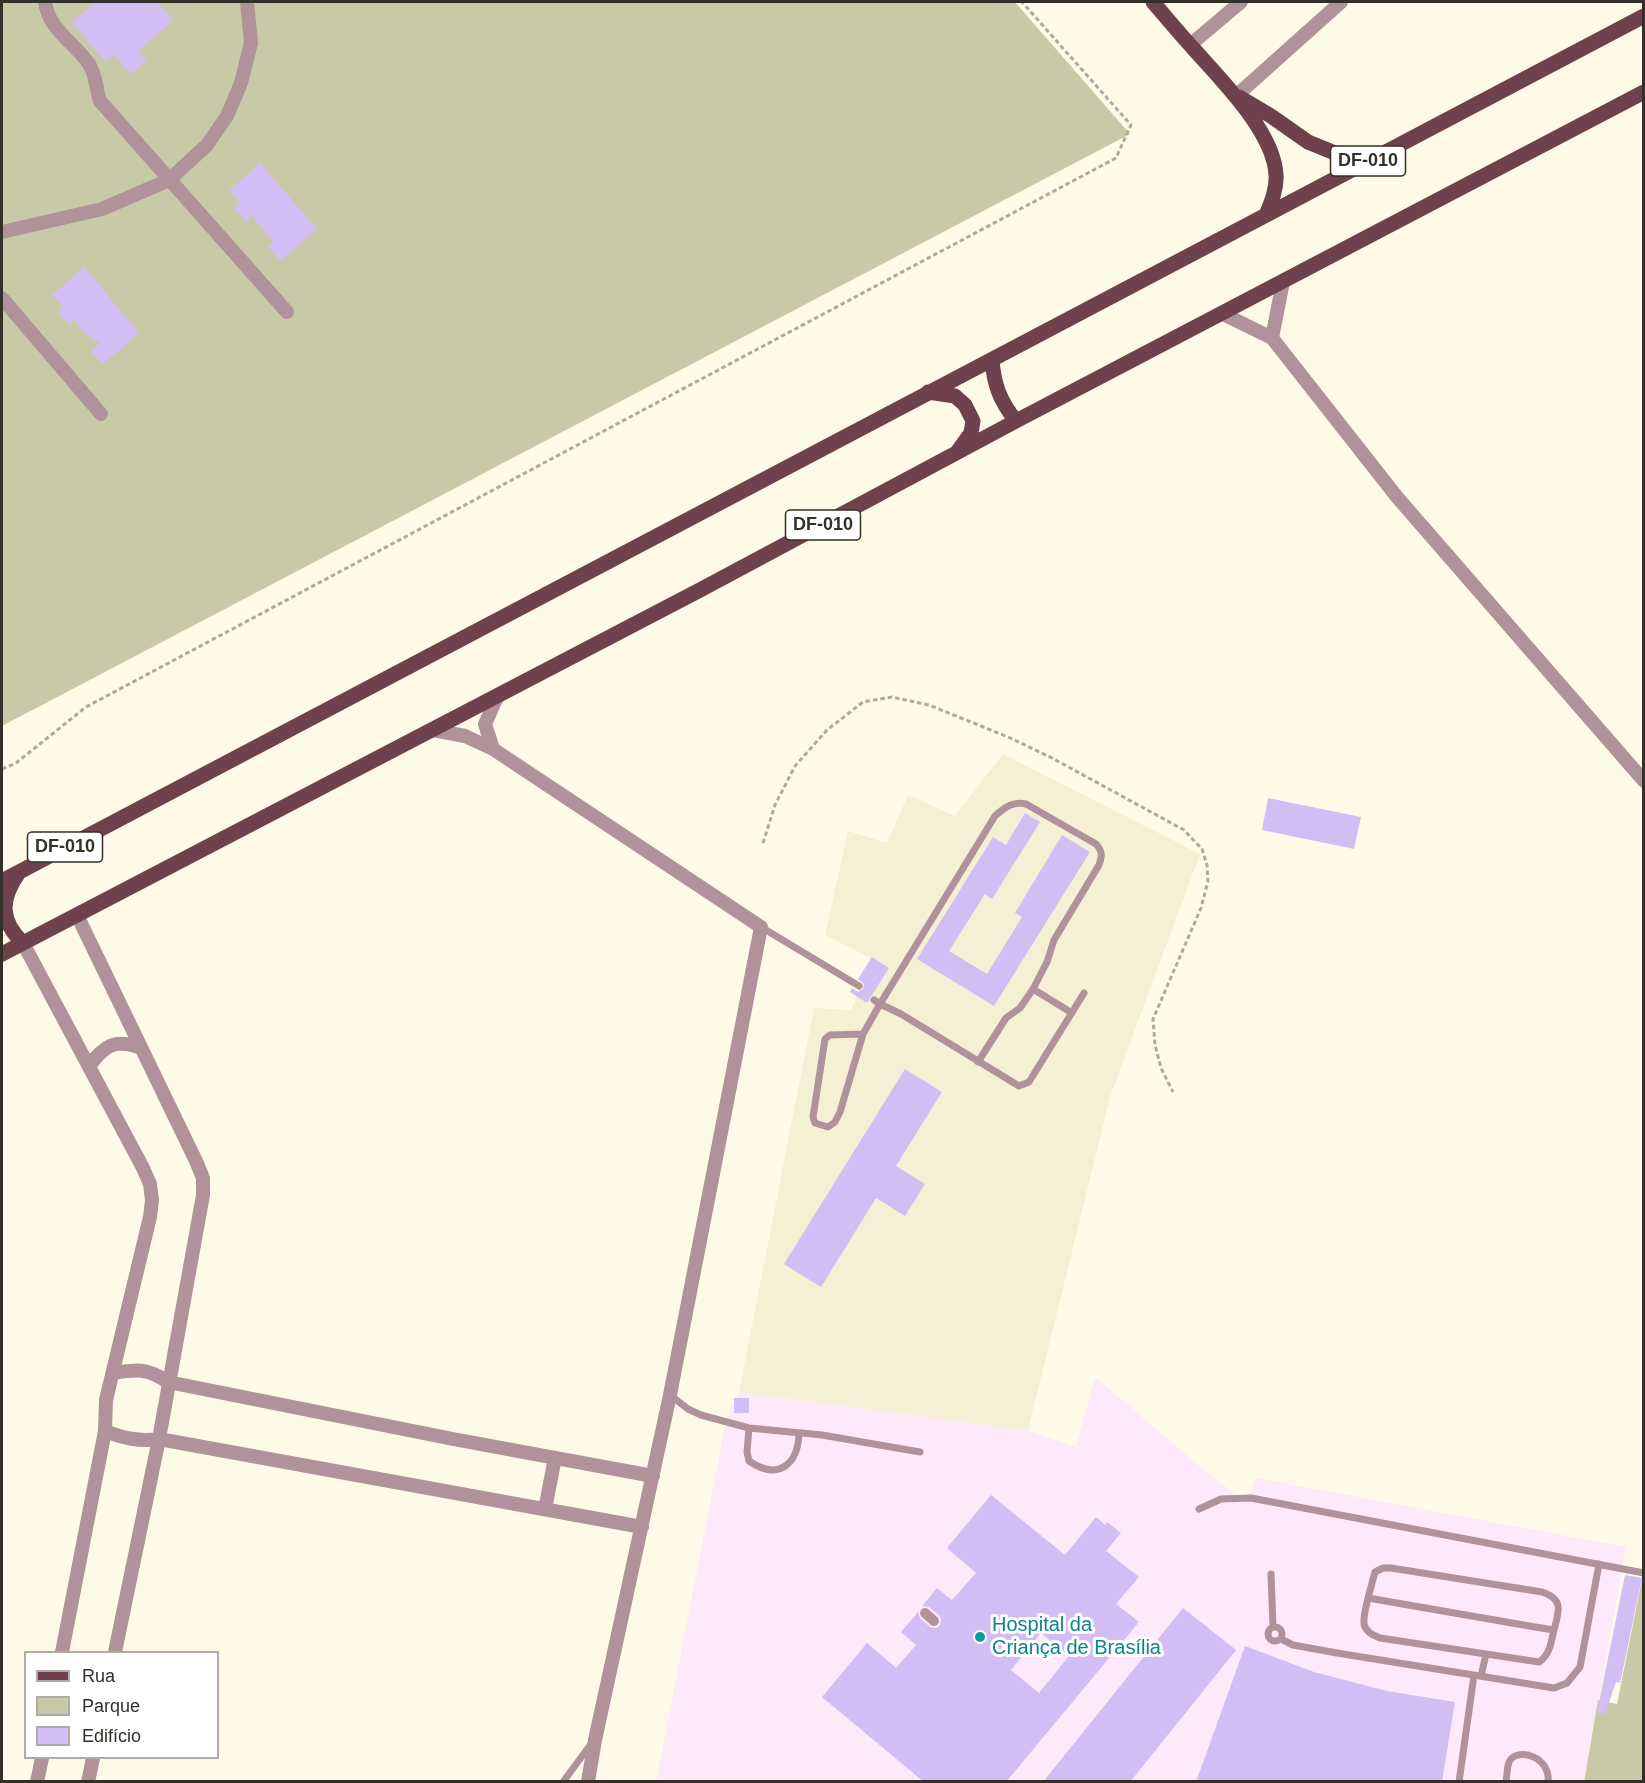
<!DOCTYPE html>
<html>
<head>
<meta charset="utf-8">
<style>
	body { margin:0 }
	#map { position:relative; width:1645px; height:1783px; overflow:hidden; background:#fffae7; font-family:Arial,sans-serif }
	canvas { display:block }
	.frame { position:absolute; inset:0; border:3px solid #323029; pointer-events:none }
	.legend { position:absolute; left:24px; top:1651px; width:195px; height:108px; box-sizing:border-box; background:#fff; border:2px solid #adaca9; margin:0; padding:8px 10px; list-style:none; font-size:18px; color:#323029 }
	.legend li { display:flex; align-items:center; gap:12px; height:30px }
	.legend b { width:30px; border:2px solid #adaca9 }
</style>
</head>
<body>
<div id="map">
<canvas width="1645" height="1783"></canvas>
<div class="frame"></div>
<ul class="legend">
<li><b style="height:8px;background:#6f414d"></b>Rua</li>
<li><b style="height:16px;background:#c8caa7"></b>Parque</li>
<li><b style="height:16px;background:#d2bef5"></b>Edifício</li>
</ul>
</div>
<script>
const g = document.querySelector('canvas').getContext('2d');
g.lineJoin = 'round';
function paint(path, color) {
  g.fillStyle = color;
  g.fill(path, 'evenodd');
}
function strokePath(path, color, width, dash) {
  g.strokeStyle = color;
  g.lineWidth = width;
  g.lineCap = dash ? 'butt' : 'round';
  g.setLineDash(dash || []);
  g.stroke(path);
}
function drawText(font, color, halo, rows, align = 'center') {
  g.font = font + ' Arial,sans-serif';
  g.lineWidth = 6;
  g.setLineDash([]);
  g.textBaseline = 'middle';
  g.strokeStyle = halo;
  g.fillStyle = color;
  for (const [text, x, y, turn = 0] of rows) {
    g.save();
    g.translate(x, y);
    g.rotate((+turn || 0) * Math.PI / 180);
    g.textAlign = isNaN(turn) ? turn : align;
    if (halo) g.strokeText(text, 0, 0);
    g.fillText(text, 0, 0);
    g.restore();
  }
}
paint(new Path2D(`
	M1003,754L1200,854L1110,1097L1028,1431L739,1392L814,1008L851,1010L871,958L825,935L848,831L887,843L908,795L955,816Z`), '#f5efd4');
paint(new Path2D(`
	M1095,1377L1204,1470L1245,1502L1256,1478L1626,1547L1584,1781L656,1782L727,1416L739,1392L1028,1431L1076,1447Z`), '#fde9f9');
paint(new Path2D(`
	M2,2H1015L1130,134L2,726Z
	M1642,1579L1643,1781L1584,1782L1598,1700L1617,1704Z`), '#c8caa7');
paint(new Path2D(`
	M96,2H157L173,20L138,51L147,60L131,74L114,55L106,62L74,25L72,22Z
	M260,163L317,229L280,261L268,247L273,242L252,216L246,221L234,208L240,204L229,190Z
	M84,267L139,333L103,364L91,351L100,343L87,335L74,320L69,325L58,312L63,307L52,295Z
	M1268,798L1361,817L1354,849L1262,830Z
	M1025,813L1040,822L992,899L985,894L949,951L987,974L1022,917L1015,913L1062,835L1090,852L994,1006L917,959L993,837L1006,845Z
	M872,957L889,968L867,1003L850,992L852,988L858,992L863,989L864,984L858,979Z
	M905,1069L942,1092L896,1166L925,1184L905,1216L876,1198L821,1287L784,1264Z
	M734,1398H749V1413H734Z
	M991,1495L1065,1555L1096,1517L1105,1525L1107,1522L1121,1533L1106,1551L1139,1577L1116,1604L1139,1622L1006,1782H924L822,1697L867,1643L896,1668L916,1645L901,1632L918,1612L920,1618L930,1627L936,1628L940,1625L941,1619L939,1615L929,1607L922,1606L937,1588L952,1600L976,1573L947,1548ZM1041,1633L1069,1656L1039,1693L1011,1670Z
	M1625,1575L1642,1578L1620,1683L1616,1682L1605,1714L1597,1712Z
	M1183,1608L1236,1650L1130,1782H1043Z
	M1245,1646L1314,1672L1387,1691L1455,1702L1442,1782H1196Z`), '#d2bef5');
strokePath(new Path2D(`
	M2,769L16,763L86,707L1116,158L1131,125L1022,2
	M763,843L775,805L795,766L827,730L863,702L892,697L929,705L1008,737L1052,758L1184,830L1202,849L1207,865L1208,881L1201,908L1153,1019L1155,1045L1161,1068L1173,1092`), '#aeaa9c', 3, [4.5, 3]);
strokePath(new Path2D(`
	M761,927L859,986
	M1033,989L1047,962L1054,940L1099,865C1102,856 1103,852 1096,844L1026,804C1013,801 1005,807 995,816L880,1004L901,1014L1019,1086L1029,1082L1084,993
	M863,1034L830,1035L825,1039L813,1117L815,1123L828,1127L835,1122L840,1112L863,1034L880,1004L874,1000
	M978,1062L1006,1018L1020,1008L1033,989L1072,1013
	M670,1395L688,1409L701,1415L749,1428L822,1435L920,1452
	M749,1428L747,1452L749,1461C778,1481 798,1465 799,1433
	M1199,1509L1221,1499L1251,1498L1644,1573
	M1271,1574L1273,1627
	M1368,1598L1535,1627L1554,1630C1551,1642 1550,1655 1539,1662L1380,1638C1357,1630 1364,1618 1368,1598Z
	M1368,1598L1375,1572L1383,1568H1391L1542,1592C1564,1599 1559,1611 1554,1630
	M1268 1634a7 7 0 1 1 14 0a7 7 0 1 1-14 0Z
	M1281,1639L1293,1645L1337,1653L1554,1688L1567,1683L1580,1667L1599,1564
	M1481,1676L1486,1654
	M563,1782L591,1744
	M1459,1782L1474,1675
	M1506,1782C1507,1776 1507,1767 1509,1762C1517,1746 1551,1757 1548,1782`), '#b0939a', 7);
strokePath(new Path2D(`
	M925,1613L934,1621`), '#b0939a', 10);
strokePath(new Path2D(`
	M45,2C48,29 75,43 89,64C96,74 96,89 100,101L287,312
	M1190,45L1241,2
	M1236,96L1341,2
	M2,232L102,209L169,180L207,145L227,116L241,83L251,43L247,2
	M2,298L101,414
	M1223,314L1272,338L1397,497L1644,781
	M1272,338L1283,282
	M433,730L465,736L493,749L761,927L670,1395L595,1740L588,1782
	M493,749L485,724L498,695
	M77,915L196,1161L203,1178V1195L159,1439L115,1652
	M23,943L143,1168L150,1184L152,1200L150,1217L106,1400L105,1431L62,1652
	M90,1065C105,1045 115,1039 139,1047
	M113,1373C138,1369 147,1368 168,1382L453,1439L653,1476
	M105,1431C123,1438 139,1442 159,1439L642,1527
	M545,1509L555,1458
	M37,1782L42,1758
	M88,1782L93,1758`), '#b0939a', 14);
strokePath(new Path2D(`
	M1153,2C1166,17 1178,32 1192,47C1220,79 1274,131 1276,175C1277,189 1271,203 1266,215
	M1239,97L1271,116L1308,142L1362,164
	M992,360C994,385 1000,401 1016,421
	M928,392L955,396L965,405L973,421L971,433L958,451
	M18,874C0,900 0,921 23,943
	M2,881L1644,16
	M2,954L700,590L1016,421L1644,92`), '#6f414d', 15);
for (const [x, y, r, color] of [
	[980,1637,6,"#0f9aa8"]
]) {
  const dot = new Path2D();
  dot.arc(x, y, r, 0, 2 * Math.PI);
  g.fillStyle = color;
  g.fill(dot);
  strokePath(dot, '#fff', 2);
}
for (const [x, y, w] of [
	[1368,161,75],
	[823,525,75],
	[65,847,75]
]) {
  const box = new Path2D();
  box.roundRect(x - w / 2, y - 15, w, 30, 4.5);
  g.fillStyle = '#fff';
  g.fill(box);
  strokePath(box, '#323029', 1.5);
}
drawText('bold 18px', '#323029', null, [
	["DF-010",1368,161],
	["DF-010",823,525],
	["DF-010",65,847]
]);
drawText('20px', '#0d838f', '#fff', [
	["Hospital da",992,1625],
	["Criança de Brasília",992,1648]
], 'left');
</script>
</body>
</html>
